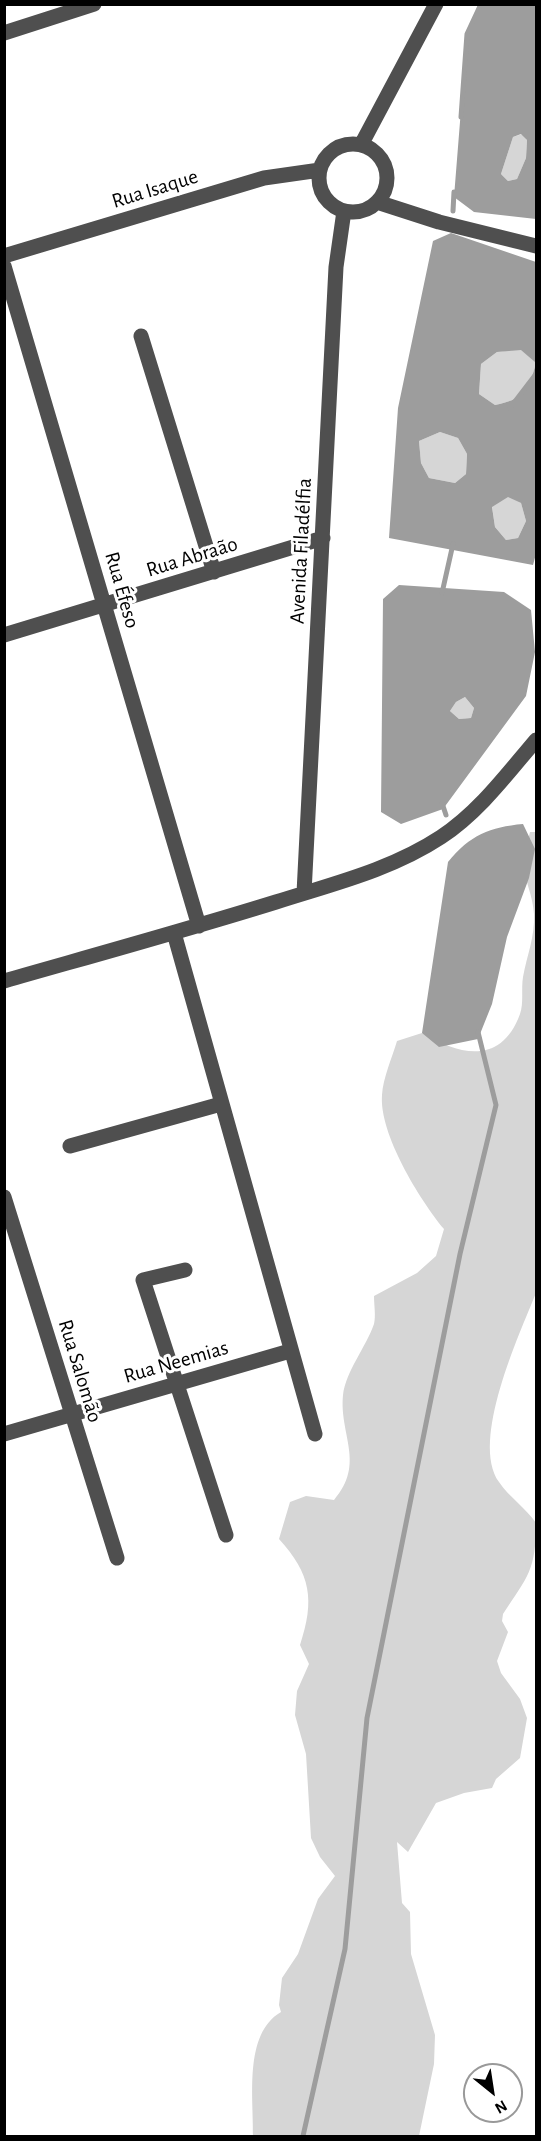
<!DOCTYPE html>
<html>
<head>
<meta charset="utf-8">
<style>
	body { margin:0 }
	#map { position:relative; width:541px; height:2141px; overflow:hidden; background:#fff; font-family:"Alegreya Sans",sans-serif }
	canvas { display:block }
	.frame { position:absolute; inset:0; border:6px solid #000; pointer-events:none }
	.north { position:absolute; left:463px; top:2063px; width:60px; height:60px; box-sizing:border-box; background:#fff; border:2px solid #999; border-radius:50%; rotate:150deg; font-size:16px; font-weight:700; line-height:24px; text-align:center; color:#000 }
	.north::after { content:''; display:block; margin:auto; width:21px; height:27px; background:#000; clip-path:polygon(50% 0,100% 100%,50% 72%,0 100%) }
</style>
</head>
<body>
<div id="map">
<canvas width="541" height="2141"></canvas>
<div class="frame"></div>
<div class="north">N</div>
</div>
<script>
const g = document.querySelector('canvas').getContext('2d');
g.lineJoin = 'round';
function paint(path, color) {
  g.fillStyle = color;
  g.fill(path, 'evenodd');
}
function strokePath(path, color, width, dash) {
  g.strokeStyle = color;
  g.lineWidth = width;
  g.lineCap = dash ? 'butt' : 'round';
  g.setLineDash(dash || []);
  g.stroke(path);
}
function drawText(font, color, halo, rows, align = 'center') {
  g.font = font + ' "Alegreya Sans",sans-serif';
  g.lineWidth = 6;
  g.setLineDash([]);
  g.textBaseline = 'middle';
  g.strokeStyle = halo;
  g.fillStyle = color;
  for (const [text, x, y, turn = 0] of rows) {
    g.save();
    g.translate(x, y);
    g.rotate((+turn || 0) * Math.PI / 180);
    g.textAlign = isNaN(turn) ? turn : align;
    if (halo) g.strokeText(text, 0, 0);
    g.fillText(text, 0, 0);
    g.restore();
  }
}
paint(new Path2D(`
	M522,134L527,140L526,158L517,179L508,181L501,174L513,137Z
	M521,349L536,363C529,390 522,400 495,405L479,394L481,364L497,352Z
	M440,432L458,438L467,454L466,474L455,483L429,478L421,463L419,441Z
	M508,496L521,503L526,521L518,538L506,540L495,527L492,506Z
	M465,697L474,708L471,718L459,719L450,711L456,702Z
	M530,832H536V1293C519,1335 470,1441 499,1482C509,1497 526,1508 536,1523C536,1570 528,1576 503,1614L502,1621L508,1632L497,1661L501,1673L520,1699L527,1718L520,1758L496,1779L492,1788L464,1793L436,1803L408,1852L397,1842L402,1903L410,1912L411,1954L435,2035L434,2064L419,2136H253C254,2099 243,2034 281,2012L279,2005L282,1978L298,1954L318,1899L335,1876L320,1857L311,1838L306,1754L295,1715L297,1691L309,1664L300,1645C315,1600 311,1574 279,1539L290,1502L306,1496L334,1500C366,1463 339,1435 343,1395C346,1371 366,1347 374,1324C376,1316 374,1305 374,1296L417,1273L436,1256L444,1229C420,1200 379,1134 382,1095C383,1078 392,1058 397,1041L422,1033C459,1055 501,1066 520,1014C524,1003 521,989 523,977C527,955 535,937 534,914C533,896 525,881 523,864C522,855 528,842 530,832Z`), '#d6d6d6');
paint(new Path2D(`
	M481,5H536V219L474,212L454,197L467,34ZM521,134L527,140L526,158L517,179L508,181L501,174L513,137Z
	M451,233L536,262V363L521,350L497,352L481,364L479,394L495,405C522,400 529,390 536,363V554L533,565L389,538L398,408L433,241ZM440,432L458,438L467,454L466,474L455,483L429,478L421,463L419,441ZM508,497L521,503L526,521L518,538L506,540L495,527L492,507Z
	M399,585L504,592L531,610L535,652L526,696L443,809L401,824L381,812L383,599ZM465,697L474,708L471,718L459,719L450,711L456,702Z
	M523,824L535,849L529,878L507,937L492,1004L478,1039L439,1047L422,1033L448,862C470,835 490,827 523,824Z`), '#9d9d9d');
strokePath(new Path2D(`
	M461,117L467,34L481,4
	M453,211L454,192
	M510,408L536,374
	M442,593L453,544
	M442,803L446,815
	M303,2136L345,1949L367,1718L460,1254L496,1105L478,1032`), '#9d9d9d', 5);
strokePath(new Path2D(`
	M4,33L94,4
	M319 178a34 34 0 1 1 68 0a34 34 0 1 1-68 0Z
	M361,145L436,4
	M377,202L439,222L536,246
	M4,256L264,178L320,170
	M4,266L199,926
	M141,336L214,572
	M4,635L323,538
	M304,893L336,267L344,211
	M174,933L315,1434
	M4,981C95,955 186,930 276,902C332,884 391,870 441,837C479,812 507,774 536,740
	M70,1146L221,1104
	M4,1197L117,1558
	M185,1270L143,1280L226,1535
	M4,1434L290,1351`), '#4f4f4f', 15);
drawText('21px', '#000', '#fff', [
	["Rua Isaque",155,189,-17],
	["Avenida Filadélfia",301,551,-87],
	["Rua Abraão",192,557,-17],
	["Rua Éfeso",122,590,74],
	["Rua Neemias",176,1362,-16],
	["Rua Salomão",80,1371,73]
]);
</script>
</body>
</html>
